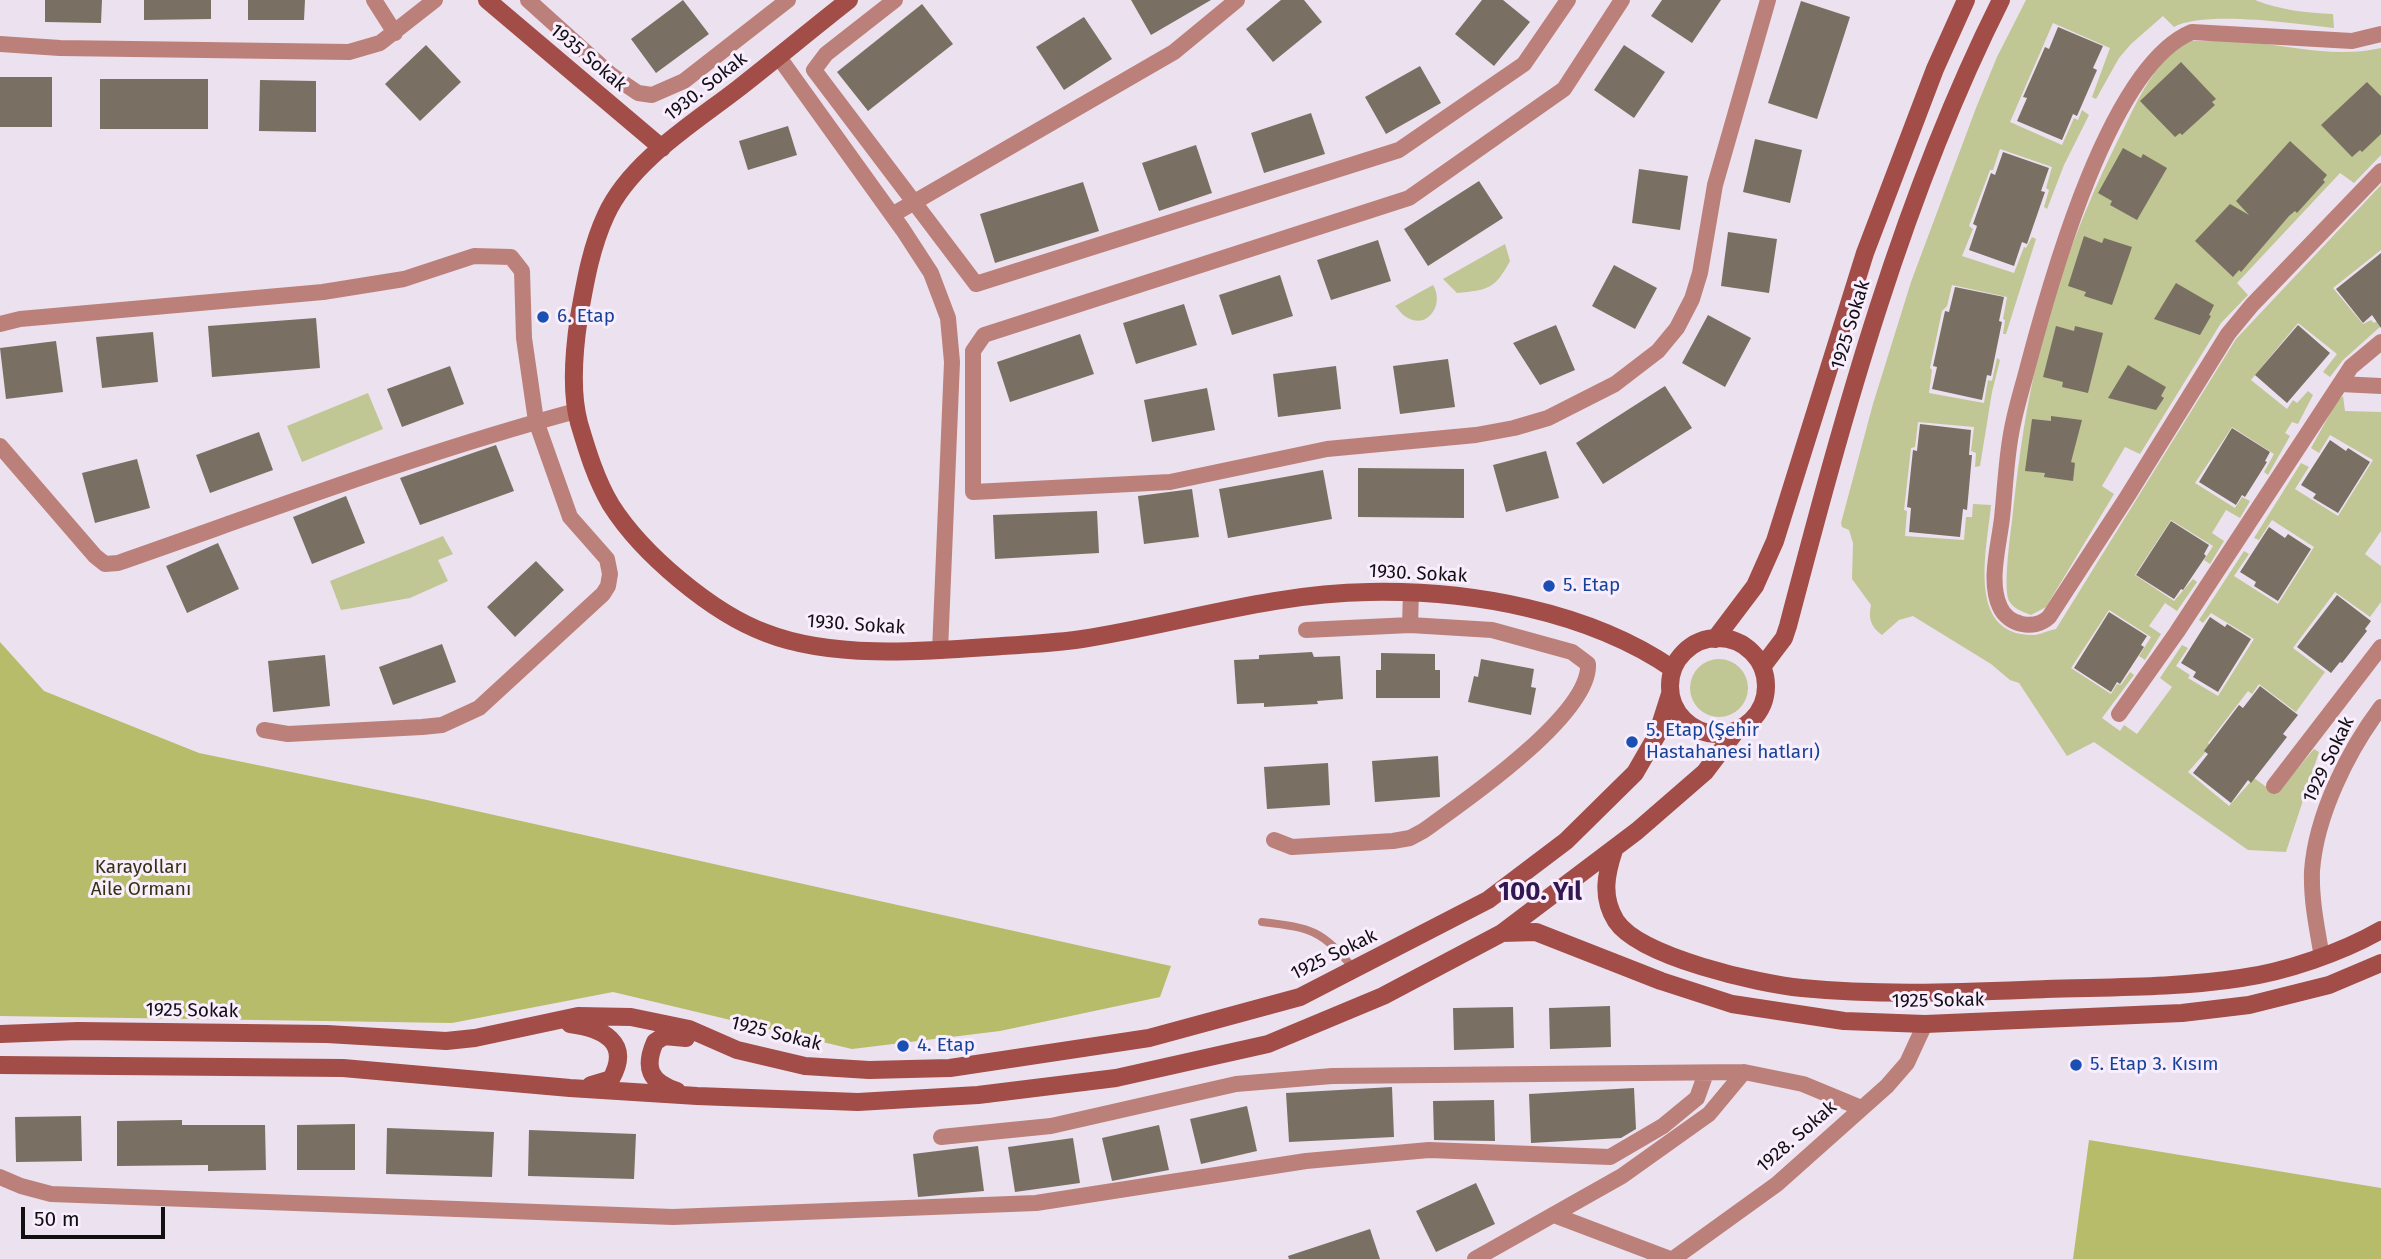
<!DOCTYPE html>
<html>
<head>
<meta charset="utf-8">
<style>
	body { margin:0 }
	#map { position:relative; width:2381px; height:1259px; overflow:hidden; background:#ece1ef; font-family:"Fira Sans",sans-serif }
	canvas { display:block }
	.scale { position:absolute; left:21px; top:1207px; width:144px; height:32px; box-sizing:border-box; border:4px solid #120f13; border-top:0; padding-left:9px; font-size:21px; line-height:24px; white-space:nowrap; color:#120f13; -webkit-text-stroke:5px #f9eefd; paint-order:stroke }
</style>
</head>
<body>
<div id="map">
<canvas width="2381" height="1259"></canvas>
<div class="scale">50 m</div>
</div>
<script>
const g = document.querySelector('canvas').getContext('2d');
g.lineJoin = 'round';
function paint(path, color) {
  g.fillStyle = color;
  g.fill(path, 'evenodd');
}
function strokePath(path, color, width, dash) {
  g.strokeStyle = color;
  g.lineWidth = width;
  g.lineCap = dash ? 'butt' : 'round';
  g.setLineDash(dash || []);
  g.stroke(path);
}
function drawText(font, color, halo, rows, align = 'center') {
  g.font = font + ' "Fira Sans",sans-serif';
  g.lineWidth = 6;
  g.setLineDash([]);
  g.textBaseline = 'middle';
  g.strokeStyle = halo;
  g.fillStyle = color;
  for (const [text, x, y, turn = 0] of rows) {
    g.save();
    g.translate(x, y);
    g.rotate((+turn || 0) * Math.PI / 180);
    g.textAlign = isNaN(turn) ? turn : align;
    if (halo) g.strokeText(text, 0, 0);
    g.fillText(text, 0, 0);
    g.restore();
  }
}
paint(new Path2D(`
	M2026,0H2255C2280,10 2307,13 2333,14L2334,28C2297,24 2205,10 2174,27L2163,16L2131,44L2119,58L2096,99L2092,97L2110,48L2053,23L2010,122L2062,145L2074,118L2078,120L2082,110L2089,115L2064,165L2047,209L2044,207L2049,190L2046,188L2052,167L2000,149L1993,170H1990L1969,226L1973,229L1962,256L2014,273L2024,247L2026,248L2032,237L2036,239L2006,334H2003L2005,320L2003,319L2007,297L1952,285L1947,306L1942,311L1930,368L1932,370L1929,393L1984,403L1988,380L1992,381L1997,358L2000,360L1992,392L1980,466L1975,467L1976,453L1971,451L1974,427L1918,422L1915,447L1911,448L1904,510L1907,511L1905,536L1964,540L1966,517H1972L1973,504L1991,505C1987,550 1965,637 2035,635C2042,634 2049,630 2056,629L2236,339L2381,185V250L2333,288L2363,324L2371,320L2374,323L2380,319L2381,326L2343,360L2330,377L2323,372L2337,354L2298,323L2251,380L2287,409L2293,400L2297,403L2308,391L2313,395L2298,424L2292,422L2285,433L2290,436L2268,475L2264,472L2274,454L2232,427L2195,483L2235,508L2242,497L2250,501L2240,518L2226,510L2212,533L2224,541L2210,564L2204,560L2213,546L2171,520L2135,575L2174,601L2193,579L2197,582L2177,611L2165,603L2149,626L2161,634L2145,660L2139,656L2151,637L2109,610L2071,668L2111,694L2117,684L2121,685L2130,672L2134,675L2102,718L2120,731L2124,725L2137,734L2172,687L2160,678L2182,645L2188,648L2176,666L2190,675L2188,678L2218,696L2254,639L2211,613L2203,623L2199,620L2244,551L2249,554L2234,576L2278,604L2314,547L2272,520L2259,540L2254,538L2301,463L2309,467L2295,489L2338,516L2373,460L2330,435L2319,453L2311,448L2337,401L2343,396L2345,411L2381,412V531L2365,554L2381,566V602L2370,617L2335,592L2293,648L2325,672L2296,712L2259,684L2252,694L2248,691L2208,743L2211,746L2188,772L2229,806L2254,778L2276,794L2314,749L2319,752L2286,852L2248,850L2094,742L2067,756L2019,683L2010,680L1991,664L1913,616L1899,620L1882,635C1871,627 1868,619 1871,605L1852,579L1853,543L1849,530L1842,527L1841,523L1873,404L1911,282L1976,108L1997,57Z
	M2191,41C2210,41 2231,40 2251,42C2294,47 2338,58 2381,48V155L2354,183L2340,173L2237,283L2248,295L2221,323L2140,454L2125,447L2102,486L2114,494L2046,607L2031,615C2023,612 2014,609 2009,601C2003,589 2010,536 2012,521C2017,473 2023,426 2033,379C2051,292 2084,207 2124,128C2139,98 2157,56 2191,41Z
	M1505,244L1510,261C1495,289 1488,290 1457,293L1443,279Z
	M1433,285C1445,305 1427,329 1408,318C1403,316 1399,310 1395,306Z
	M368,393L383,429L302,462L287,426Z
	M443,536L453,554L438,560L448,581L410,598L341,610L330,581Z
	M1690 688a29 29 0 1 1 58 0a29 29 0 1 1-58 0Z`), '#c1c695');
paint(new Path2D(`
	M0,642L44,691L199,753L427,800L1171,966L1160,997L1000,1031L852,1049L613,992L452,1023L0,1016Z
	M2089,1140L2381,1188V1259H2073Z`), '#b6bc6a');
paint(new Path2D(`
	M45,0H102L101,23L45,22Z
	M144,0H211V19L144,20Z
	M248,0H305L304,20H248Z
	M683,0L709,34L656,73L631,39Z
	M1131,0H1211L1151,35Z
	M1281,0H1304L1322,22L1273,62L1246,29Z
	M1482,0H1503L1530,22L1494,66L1455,34Z
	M1662,0H1721L1692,43L1651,16Z
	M1801,1L1850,17L1817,119L1768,103Z
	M922,4L953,44L868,111L837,72Z
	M1084,17L1112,59L1064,90L1036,47Z
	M2058,27L2103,46L2093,68L2097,70L2077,116L2073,114L2062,140L2017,121L2027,98L2023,97L2045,47L2049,49Z
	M426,45L461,82L420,121L385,84Z
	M1624,45L1665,72L1634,118L1594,90Z
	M2181,62L2216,99L2212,102L2215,105L2182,135L2180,133L2175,137L2140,101Z
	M1420,66L1441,103L1386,134L1365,97Z
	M0,77H52V127H0Z
	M100,79H208V129H100Z
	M260,80L316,81V132L259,131Z
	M2367,82L2381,96V134L2362,152L2360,150L2352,157L2321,125Z
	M1311,113L1325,154L1264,173L1251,133Z
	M788,126L797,155L748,170L739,141Z
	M1755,139L1802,150L1790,203L1743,192Z
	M2290,141L2327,175L2323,180L2325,182L2297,213L2295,211L2289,216L2241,272L2239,270L2233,277L2195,241L2230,204L2249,215L2236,201Z
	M1196,145L1212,193L1159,211L1142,163Z
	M2123,148L2141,158L2143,154L2167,168L2137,220L2110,205L2112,201L2098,193Z
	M2003,152L2049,168L2041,191L2045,192L2027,244L2022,242L2014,266L1969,250L1977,226L1973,224L1991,173L1995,175Z
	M1639,169L1688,176L1680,230L1632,223Z
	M1479,181L1503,218L1428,266L1404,229Z
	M1083,182L1099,231L995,263L980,214Z
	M1728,232L1777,239L1769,293L1721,286Z
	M2084,236L2102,243L2104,238L2132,247L2112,305L2084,296L2086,292L2068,286Z
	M1378,240L1391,281L1331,300L1317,260Z
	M2381,253V328L2372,315L2363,323L2336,289Z
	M1614,265L1657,288L1635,329L1592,306Z
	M1280,275L1293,316L1232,335L1219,295Z
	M2176,283L2214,305L2209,315L2211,316L2200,335L2154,319Z
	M1955,287L2004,297L1999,321L2002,322L1991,376L1987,375L1982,400L1932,389L1937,367L1933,366L1945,311L1949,312Z
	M1184,304L1197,345L1136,364L1123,323Z
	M1708,315L1751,338L1725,387L1682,363Z
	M316,318L320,368L212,377L208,326Z
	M1556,325L1575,370L1540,385L1513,343Z
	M2298,325L2330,353L2287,403L2255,375Z
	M2056,326L2074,331L2075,326L2103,333L2088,393L2062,387L2063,382L2043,377Z
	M153,332L158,382L102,388L96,337Z
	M1080,334L1094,374L1010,402L997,362Z
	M56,341L63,392L6,399L0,348Z
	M1448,359L1455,407L1400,414L1393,366Z
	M2128,365L2166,387L2161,396L2164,398L2156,410L2108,398Z
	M450,366L464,404L402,427L387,389Z
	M1336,366L1341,409L1278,417L1273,374Z
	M1665,386L1692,428L1603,484L1576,443Z
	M1207,388L1215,430L1152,442L1144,400Z
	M2051,416L2082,420L2071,462L2075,463L2073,481L2044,477L2045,473L2025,471L2032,419L2051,421Z
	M1920,424L1971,430L1969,455H1972L1967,510L1963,509L1960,537L1909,532L1911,508L1907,507L1913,450L1917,451Z
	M2232,428L2270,452L2265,461L2267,462L2245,497L2242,495L2236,505L2199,482Z
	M259,432L273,470L210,493L196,455Z
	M2330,440L2346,451L2348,448L2370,462L2338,513L2313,498L2316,494L2301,485Z
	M496,445L514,491L420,525L400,478Z
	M1546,451L1559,498L1506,512L1493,465Z
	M137,459L150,508L95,523L82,473Z
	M1358,468L1464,469V518L1358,517Z
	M1323,470L1332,519L1228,538L1219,489Z
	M1192,489L1199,537L1144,544L1138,496Z
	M346,496L365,543L312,564L293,517Z
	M1097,511L1099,553L995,559L993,515Z
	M2171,521L2209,545L2204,554L2206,556L2183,590L2181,589L2174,599L2136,575Z
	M2269,527L2285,538L2288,534L2311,549L2278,601L2254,586L2256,582L2240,572Z
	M218,543L239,589L187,613L166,566Z
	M536,561L564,590L515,637L487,607Z
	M2337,595L2371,621L2365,629L2367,631L2342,663L2340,662L2331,673L2297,647Z
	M2109,612L2147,636L2141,645L2144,647L2120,684L2117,682L2111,692L2074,668Z
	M2210,617L2225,627L2227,624L2251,639L2218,692L2193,677L2196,672L2181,663Z
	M442,644L456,682L393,705L379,667Z
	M1312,652L1314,657L1340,656L1343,699L1317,701L1318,704L1264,707V703L1237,704L1234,660L1259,659V655Z
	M1381,653L1435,654V670H1440V698H1376V670H1381Z
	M325,655L330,706L273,712L268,661Z
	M1481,659L1534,669L1531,687L1536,688L1531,715L1468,702L1474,676L1478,677Z
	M2260,686L2298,715L2283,734L2287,737L2251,783L2248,780L2231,803L2193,773L2208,754L2204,751L2239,705L2243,708Z
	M1438,756L1440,797L1375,802L1372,761Z
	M1328,763L1330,805L1267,809L1264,767Z
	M1610,1006L1611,1047L1550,1049L1549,1008Z
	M1513,1007L1514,1048L1454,1050L1453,1008Z
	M1392,1087L1394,1137L1289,1142L1286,1093Z
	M1634,1088L1636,1129L1621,1138L1531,1143L1529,1094Z
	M1494,1100L1495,1141L1434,1140L1433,1101Z
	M1247,1106L1257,1151L1201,1164L1190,1119Z
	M81,1116L82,1161L16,1162L15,1117Z
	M182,1120V1125H265L266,1170L208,1171V1165L117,1166V1121Z
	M355,1124V1170H297V1125Z
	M1159,1125L1169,1170L1112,1181L1102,1138Z
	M387,1128L494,1132L492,1177L386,1174Z
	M529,1130L636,1134L634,1179L528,1176Z
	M1073,1138L1080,1183L1015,1192L1008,1147Z
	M978,1146L984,1191L918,1197L913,1154Z
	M1476,1183L1495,1224L1436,1252L1416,1211Z
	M1370,1229L1380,1259H1289L1288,1256Z`), '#797063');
strokePath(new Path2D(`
	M1262,922C1313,928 1321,930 1354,969`), '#bc807a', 8);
strokePath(new Path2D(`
	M374,0L395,33
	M528,0L610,74L638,93L652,95L684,81L788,0
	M895,0L826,54L814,70L976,284L1399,150L1524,64L1568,0
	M1622,0L1564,89L1409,198L984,335L973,351V492L1170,482L1327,449L1476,435L1514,428L1548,418L1615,384L1658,351L1677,328L1692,299L1700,273L1715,185L1768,0
	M2381,34L2352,41L2192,32C2110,65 2051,280 2029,362C2023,386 2015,410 2011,434C2006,462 2005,490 2002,518C1999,545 1988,582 2000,607C2008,625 2034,631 2049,617L2127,497L2228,334L2252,305L2381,171
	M0,44L60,48L349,52L380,43L435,0
	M778,56L903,230L931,273L948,318L952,362L940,651
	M892,215L1174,52L1237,0
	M0,324L20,319L323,292L404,279L474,256L511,257L522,271L524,338L536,421L570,517L607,559L610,574L608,586L603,594L479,708L442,725L422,727L288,734L264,730
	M2340,384L2381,386
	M0,446L95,556L105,564L118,563C270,510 420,453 576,411
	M1410,625L1411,592
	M2119,714L2177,632L2340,384L2351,367L2381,342
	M2274,786L2381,647
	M1274,840L1292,847L1393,841L1410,838L1423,831C1461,804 1591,715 1588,664L1572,652L1492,630L1410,625L1306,630
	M2322,957C2317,929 2311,900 2312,871C2316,815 2348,751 2381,707
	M941,1137L1051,1126L1236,1084L1332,1076L1744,1072L1803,1084L1861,1108
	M0,1177L21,1186L51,1194L673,1217L1036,1203L1306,1161L1429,1150L1610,1157L1663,1126L1697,1098L1706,1073
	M1554,1215L1670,1259
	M1475,1259L1622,1176L1709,1114L1744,1072
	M1673,1259L1777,1184L1887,1086L1907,1063L1925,1024`), '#bc807a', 16);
strokePath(new Path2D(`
	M487,0L662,148
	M849,0C812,29 776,59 739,88C694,123 630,162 606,215C591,247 585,283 579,317C574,350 570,390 579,423C587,450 596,480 611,505C642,554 712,613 766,633C835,660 930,651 1002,646C1029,644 1056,643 1082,639C1177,624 1272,593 1369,592C1470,590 1589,611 1673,669
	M1670 686a48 48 0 1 1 96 0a48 48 0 1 1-96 0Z
	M1715,639L1755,586L1775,541L1865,253L1935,69L1966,0
	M1762,667L1784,638L1788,626C1844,413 1902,197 2001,0
	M1614,850C1606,874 1601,897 1616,921C1640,957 1759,984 1802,988C1883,996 1965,992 2046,989C2111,987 2177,988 2241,978C2285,972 2343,952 2381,930
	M1502,933L1536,932L1661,981L1732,1004L1844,1021L1925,1024L2182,1013L2249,1005L2329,985L2381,963
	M570,1024C602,1028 632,1042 611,1079L591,1085
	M0,1034L78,1031L327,1034L446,1041L475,1038L578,1016L631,1017L689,1029L737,1050L805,1066L869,1070L950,1068L1149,1038L1300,997L1488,900L1566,841L1635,773L1657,735L1670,694
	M0,1065L343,1068L570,1088L697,1096L858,1102L978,1095L1116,1078L1268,1044L1383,996L1502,933L1637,831L1705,772L1736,731
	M677,1091C649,1082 644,1067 655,1042L664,1036L686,1038`), '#a24d47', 18);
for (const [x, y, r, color] of [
	[543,317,7,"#1a4fb4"],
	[1549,586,7,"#1a4fb4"],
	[1632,742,7,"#1a4fb4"],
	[903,1046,7,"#1a4fb4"],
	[2076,1065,7,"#1a4fb4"]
]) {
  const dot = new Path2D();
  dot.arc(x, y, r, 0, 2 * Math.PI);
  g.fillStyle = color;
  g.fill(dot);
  strokePath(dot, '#f9eefd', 2.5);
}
drawText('19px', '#120f13', '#f9eefd', [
	["1935 Sokak",588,58,40],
	["1930. Sokak",706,87,-38],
	["1925 Sokak",1851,325,-73],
	["1930. Sokak",1418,574,3],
	["1930. Sokak",856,625,4],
	["1929 Sokak",2329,760,-64],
	["1925 Sokak",1334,955,-26],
	["1925 Sokak",1938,1001,-1],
	["1925 Sokak",192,1011,1],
	["1925 Sokak",776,1034,14],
	["1928. Sokak",1797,1137,-41]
]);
drawText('19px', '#164399', '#f9eefd', [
	["6. Etap",557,317],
	["5. Etap",1563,586],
	["5. Etap (Şehir",1646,731],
	["Hastahanesi hatları)",1646,753],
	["4. Etap",917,1046],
	["5. Etap 3. Kısım",2090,1065]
], 'left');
drawText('19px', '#323411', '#f9eefd', [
	["Karayolları",141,868],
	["Aile Ormanı",141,890]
]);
drawText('bold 26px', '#321852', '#f9eefd', [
	["100. Yıl",1540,893]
]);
</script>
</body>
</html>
